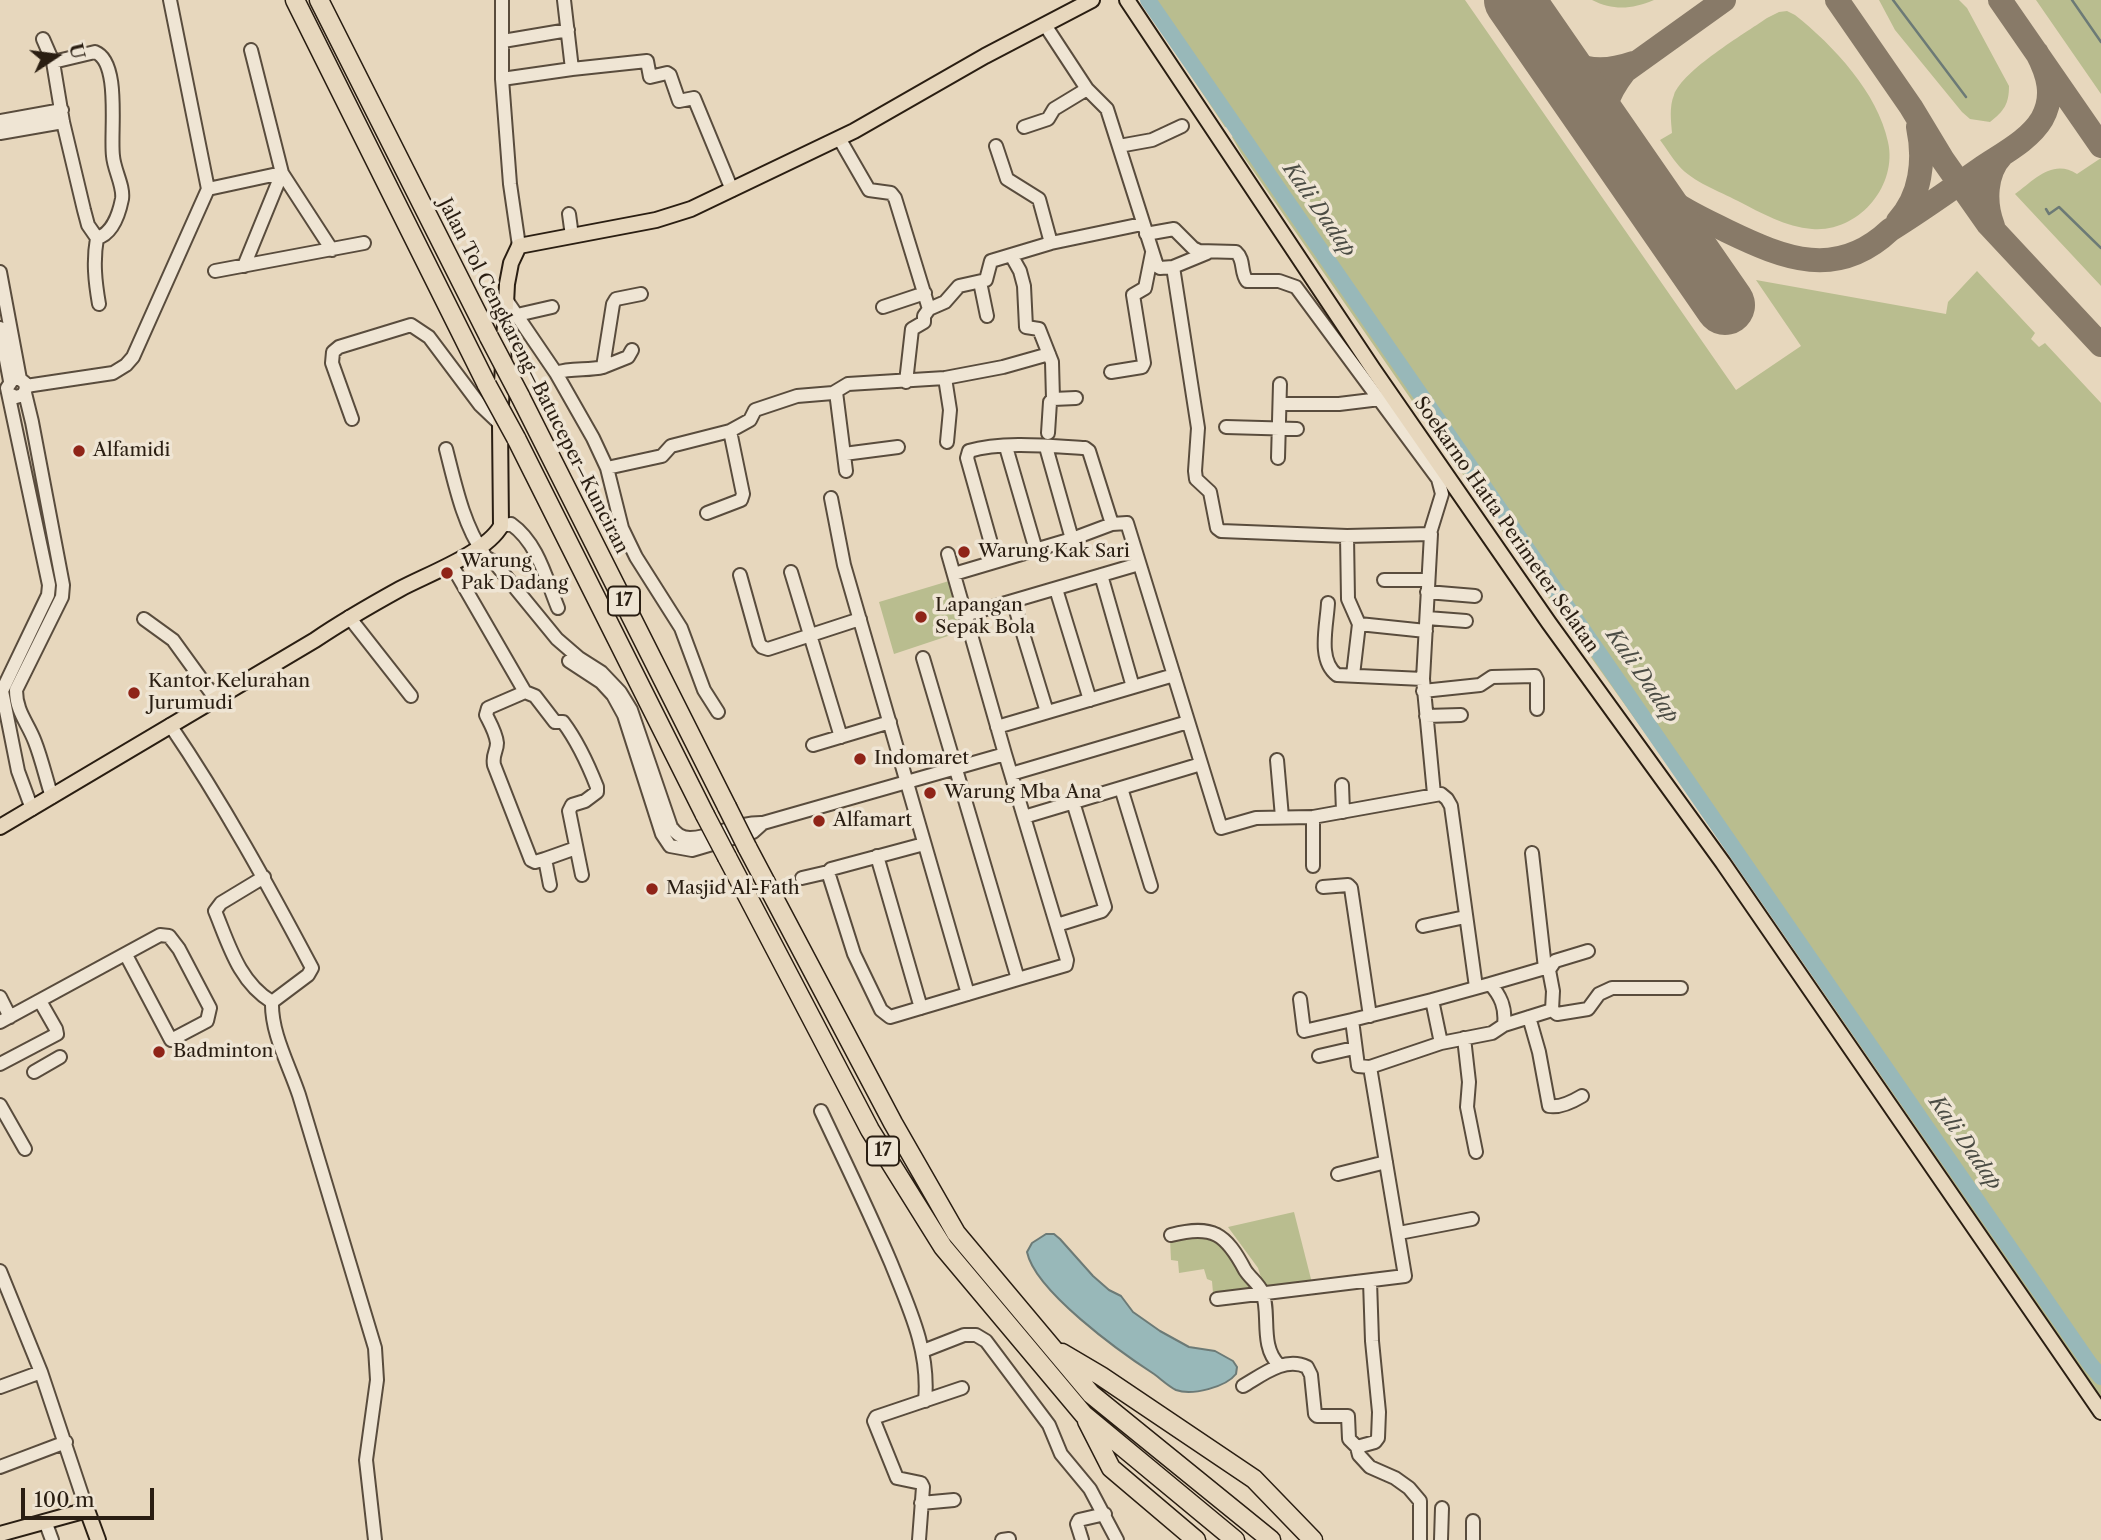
<!DOCTYPE html>
<html>
<head>
<meta charset="utf-8">
<style>
	body { margin:0 }
	#map { position:relative; width:2101px; height:1540px; overflow:hidden; background:#e7d7bd; font-family:"Libre Caslon Text",serif }
	canvas { display:block }
	.north { position:absolute; left:21px; top:21px; width:70px; height:70px; -webkit-text-stroke:5px #efe5d4; paint-order:stroke; rotate:77deg; font-size:19px; font-weight:700; line-height:28px; text-align:center; color:#2a1e12 }
	.north::after { content:''; display:block; margin:auto; width:24px; height:32px; background:#2a1e12; clip-path:polygon(50% 0,100% 100%,50% 72%,0 100%) }
	.scale { position:absolute; left:21px; top:1488px; width:133px; height:32px; box-sizing:border-box; border:4px solid #2a1e12; border-top:0; padding-left:9px; font-size:21px; line-height:24px; white-space:nowrap; color:#2a1e12; -webkit-text-stroke:5px #efe5d4; paint-order:stroke }
</style>
</head>
<body>
<div id="map">
<canvas width="2101" height="1540"></canvas>
<div class="north">U</div>
<div class="scale">100 m</div>
</div>
<script>
const g = document.querySelector('canvas').getContext('2d');
g.lineJoin = 'round';
function paint(path, color) {
  g.fillStyle = color;
  g.fill(path, 'evenodd');
}
function strokePath(path, color, width, dash) {
  g.strokeStyle = color;
  g.lineWidth = width;
  g.lineCap = dash ? 'butt' : 'round';
  g.setLineDash(dash || []);
  g.stroke(path);
}
function drawText(font, color, halo, rows, align = 'center') {
  g.font = font + ' "Libre Caslon Text",serif';
  g.lineWidth = 7;
  g.setLineDash([]);
  g.textBaseline = 'middle';
  g.strokeStyle = halo;
  g.fillStyle = color;
  for (const [text, x, y, turn = 0] of rows) {
    g.save();
    g.translate(x, y);
    g.rotate((+turn || 0) * Math.PI / 180);
    g.textAlign = isNaN(turn) ? turn : align;
    if (halo) g.strokeText(text, 0, 0);
    g.fillText(text, 0, 0);
    g.restore();
  }
}
paint(new Path2D(`
	M1140,0H1465L1736,390L1801,346L1756,280L1946,314L1948,302L1977,271L2035,333L2031,339L2039,347L2045,343L2101,403V1397L1660,754L1535,579L1241,153L1232,137L1235,133L1232,128L1225,127Z
	M1592,0H1654C1632,9 1614,11 1592,0Z
	M1879,0H1959L1967,8L2009,86C2009,104 2004,111 1990,122L1970,119L1962,112L1895,30Z
	M2036,0H2101V94Z
	M1779,12L1787,11L1795,15C1833,45 1878,93 1888,142C1898,186 1858,233 1812,229C1786,227 1761,213 1738,201C1719,191 1693,182 1679,166C1672,158 1666,148 1660,140L1672,133C1671,121 1669,107 1674,95C1683,70 1744,34 1767,18Z
	M2101,158V286L2015,194C2034,180 2053,158 2077,174Z
	M949,581L963,631L894,654L879,602Z
	M1294,1212L1312,1283L1265,1290L1258,1268L1228,1227Z
	M1220,1227L1233,1244L1258,1289L1213,1293L1212,1281L1207,1279L1204,1269L1179,1273L1178,1261L1171,1260L1170,1239Z`), '#b9bd8f');
const water = new Path2D(`
	M1046,1234H1054L1060,1239L1093,1276L1109,1290L1121,1296L1133,1312L1160,1331L1189,1347L1215,1351L1233,1361L1237,1367L1236,1374C1226,1387 1192,1396 1176,1390C1168,1386 1161,1379 1154,1374C1120,1352 1035,1291 1027,1252L1032,1243Z`);
paint(water, '#98b8b9');
strokePath(water, '#6c7a76', 2);
strokePath(new Path2D(`
	M1893,0L1966,97
	M2072,0L2101,42
	M2046,209L2049,214L2059,207L2101,248`), '#6c7a76', 2.5);
strokePath(new Path2D(`
	M1148,0L2090,1364L2101,1377`), '#98b8b9', 16);
strokePath(new Path2D(`
	M1837,0L1911,107L1943,160L1988,224L2101,345
	M2000,0L2101,146
	M1544,44C1571,70 1599,75 1633,63
	M1614,145C1598,115 1605,97 1625,71L1724,0
	M1617,149C1630,163 1643,179 1658,191C1679,208 1703,219 1727,231C1785,259 1837,280 1890,230C1921,211 1950,190 1980,169C2000,155 2029,141 2042,119C2055,96 2048,74 2037,53
	M1898,221C1921,196 1925,160 1918,127
	M1993,226C1984,203 1985,173 2002,155`), '#887a68', 24);
strokePath(new Path2D(`
	M1514,0L1725,305`), '#887a68', 60);
const minor = new Path2D(`
	M502,0V79L510,184L519,246
	M564,0L572,69
	M1045,25L1087,89L1107,109L1157,266L1160,268L1173,267L1207,253
	M43,39L53,62L63,122L84,210L88,225L97,238C93,261 95,281 99,304
	M503,41L568,30
	M53,62L95,52C121,62 110,133 113,156C114,170 124,186 122,199C119,214 112,234 97,238
	M502,79L572,69L647,61L650,77L667,73L670,75L679,101L694,98L732,190
	M0,121L62,110
	M1024,127L1048,119L1054,109L1087,89
	M0,133L63,122
	M839,138L869,190L891,193L895,198L929,309
	M996,146L1007,179L1039,199L1051,243
	M1119,146L1152,140L1182,126
	M208,189L282,173L332,250
	M569,214L572,236
	M1146,234L1174,229L1193,248L1199,251L1236,252C1245,260 1240,272 1247,281H1279L1296,287L1438,479L1442,494L1430,533
	M1011,255L1020,271L1024,286L1026,327L1039,329L1052,362L1053,399
	M244,266L282,173L251,50
	M1173,267L1198,428L1195,471L1196,479L1210,492L1217,528L1221,531L1347,536L1431,534L1423,679L1434,794
	M215,271L364,243
	M0,272L20,379
	M980,282L987,316
	M507,301L556,373L593,438L607,468L622,528L636,557L681,628L704,690L718,712
	M883,307L925,293
	M517,315L552,307
	M0,328L10,381
	M603,367L628,357L632,350
	M1111,372L1142,367L1144,363L1133,295L1145,288L1152,253
	M556,373C571,367 588,371 603,367L613,304L616,299L641,294
	M945,378L950,410L947,442
	M906,382L912,329L924,322V316L929,309L945,302L959,286L986,280L991,261L1051,243L1142,224
	M26,386L113,373L126,365L133,357L208,189L170,0
	M836,392L846,471
	M25,393L32,422L63,585L62,597L16,690C16,712 28,723 35,742C42,760 46,779 52,797
	M9,394L16,397L23,395L26,389L25,383L20,379H13L7,388L49,585L48,595L2,691L18,771L32,809
	M1280,404H1339L1380,399
	M352,419L332,363L333,352L339,347L411,325L429,337L480,405L500,424
	M1226,427L1297,429
	M1048,433L1050,402L1053,399L1076,398
	M1006,447L1036,550
	M1046,447L1072,539
	M446,449C455,484 463,524 484,554
	M844,454L898,447
	M1278,458L1280,384
	M607,468L662,456L671,446L730,431L750,420L755,410L797,396L833,393L848,384L945,378L1003,367L1049,354
	M831,498L844,565L968,994
	M707,513L741,500L743,494L730,431
	M501,526L511,524C538,543 546,579 558,608
	M1347,536L1348,599L1359,624L1426,631
	M948,554L1005,754L1067,960L1066,965L1018,979
	M487,558L494,562L557,639L579,658L601,672L620,692L631,710L671,827C676,834 681,838 690,838C713,838 737,822 763,823L1005,754
	M996,561L967,458L969,451C1001,441 1051,446 1085,448L1089,451L1112,524
	M451,564L525,692L535,696L555,722H563C578,742 588,764 597,787V792L585,801L572,805L569,811L582,875
	M791,572L841,737
	M954,574L1072,539L1112,524L1127,523L1221,828L1256,818L1313,817L1441,794L1447,799L1451,806L1476,987
	M740,575L759,643L762,647L768,649L860,619
	M1101,575L1133,687
	M1384,580H1428
	M1056,589L1090,700
	M1427,592L1475,596
	M1013,601L1047,712
	M1328,603C1327,625 1317,660 1337,675L1423,679
	M965,615L1139,564
	M349,617L411,696
	M1427,618L1466,621
	M144,619L173,640L215,698
	M923,658L1018,979L890,1017L881,1010L854,954L828,872L831,869L924,844
	M569,661L601,682L613,695L624,715L662,834L670,846L692,850L753,832L763,823
	M1353,675L1359,624
	M1423,691L1480,685L1492,677L1535,676L1537,680V709
	M525,692L488,708L486,715C490,723 496,733 497,743C497,752 492,754 494,765L531,860L535,862L545,859
	M1426,716L1461,715
	M170,725C223,803 268,885 312,968L308,975L272,1002C271,1033 289,1065 299,1095C325,1179 349,1264 375,1348L377,1380L366,1460L375,1540
	M997,727L1174,675
	M813,745L890,722
	M1277,760L1282,817
	M1011,774L1188,722
	M1342,785L1343,812
	M1121,788L1151,886
	M1024,817L1201,764
	M1532,853L1545,968
	M877,856L921,1008
	M1313,866V817
	M264,877L221,903L215,911C229,945 239,982 272,1002
	M802,878L828,872
	M550,885L545,859L576,848
	M1323,887L1348,885L1351,888L1370,1016
	M1057,925L1102,911L1105,907L1073,802
	M1423,926L1465,917
	M1549,970L1555,961L1588,951
	M0,997L10,1017
	M1300,999L1304,1031L1352,1020
	M1432,1000L1352,1020L1358,1066L1370,1067L1441,1043L1492,1033L1504,1025L1552,1010L1553,991L1549,970L1545,968L1490,984
	M1552,1010L1557,1014L1588,1009L1599,994L1612,988H1681
	M1529,1017L1539,1052L1549,1106C1560,1108 1572,1102 1582,1096
	M0,1022L160,935L169,936L179,949L210,1008L207,1021L171,1040L126,955
	M1464,1038L1469,1082L1467,1107L1476,1152
	M1441,1043L1432,1000L1490,984C1501,996 1506,1008 1504,1025
	M1319,1056L1354,1048
	M0,1064L57,1034L56,1029L40,1001
	M34,1072L60,1057
	M0,1105L25,1149
	M821,1111C845,1162 869,1211 891,1263C909,1308 930,1351 925,1401
	M1338,1174L1386,1162
	M1399,1233L1472,1219
	M1171,1235C1213,1224 1226,1234 1245,1270C1250,1278 1259,1284 1262,1292C1271,1312 1259,1346 1279,1365
	M0,1271L41,1372L87,1510
	M1217,1299L1405,1276L1370,1067
	M923,1351L964,1335H976L986,1341L1049,1425L1061,1454L1090,1489L1117,1540
	M1243,1386C1262,1375 1285,1356 1307,1367L1311,1375L1315,1414L1317,1416H1348L1349,1439L1357,1447L1359,1455L1370,1467L1395,1478L1409,1488L1420,1501V1540
	M0,1387L41,1372
	M1357,1447L1375,1442L1378,1438L1379,1412L1372,1341L1370,1281
	M0,1467L66,1442
	M921,1503L954,1500
	M45,1521L52,1540
	M1473,1521V1540
	M919,1540L923,1487L921,1483L897,1478L874,1421L876,1417L962,1388
	M1002,1540L1009,1539
	M1082,1540L1077,1524L1079,1520L1105,1514
	M1441,1540L1442,1508`);
const major = new Path2D(`
	M1127,0L1373,369L1549,623L1723,863L2101,1412
	M0,827L315,640C343,621 371,605 400,589C428,574 486,553 501,526L500,424L507,284L511,263L519,246L656,220L691,209L854,131L985,56L1092,0
	M0,1534L87,1510L98,1540`);
const highway = new Path2D(`
	M295,0L487,385
	M319,0L489,337
	M520,396L727,807
	M516,438L705,815
	M747,847L893,1123L956,1233L1091,1394L1271,1540
	M727,857L870,1130L943,1247L1084,1415L1235,1540
	M1062,1353L1101,1376L1254,1479L1313,1540
	M1087,1421L1111,1468L1196,1540`);
strokePath(minor, '#594c3d', 16);
strokePath(major, '#2a1e12', 18);
strokePath(highway, '#2a1e12', 21);
strokePath(minor, '#efe5d4', 12);
strokePath(major, '#e7d7bd', 14);
strokePath(highway, '#e7d7bd', 18);
const highwayBridge = new Path2D(`
	M489,337L520,396
	M487,385L516,438
	M727,807L747,847
	M705,815L727,857`);
strokePath(highwayBridge, '#2a1e12', 21, []);
strokePath(highwayBridge, '#e7d7bd', 18);
for (const [x, y, r, color] of [
	[79,451,7,"#8f2418"],
	[964,552,7,"#8f2418"],
	[447,573,7,"#8f2418"],
	[921,617,7,"#8f2418"],
	[134,693,7,"#8f2418"],
	[860,759,7,"#8f2418"],
	[930,793,7,"#8f2418"],
	[819,821,7,"#8f2418"],
	[652,889,7,"#8f2418"],
	[159,1052,7,"#8f2418"]
]) {
  const dot = new Path2D();
  dot.arc(x, y, r, 0, 2 * Math.PI);
  g.fillStyle = color;
  g.fill(dot);
  strokePath(dot, '#efe5d4', 2.5);
}
for (const [x, y, w] of [
	[624,601,32],
	[883,1151,32]
]) {
  const box = new Path2D();
  box.roundRect(x - w / 2, y - 14.5, w, 29, 5);
  g.fillStyle = '#efe5d4';
  g.fill(box);
  strokePath(box, '#2a1e12', 2);
}
drawText('bold 18px', '#2a1e12', null, [
	["17",624,601],
	["17",883,1151]
]);
drawText('19px', '#2a1e12', '#efe5d4', [
	["Jalan Tol Cengkareng–Batuceper–Kunciran",533,376,63],
	["Soekarno Hatta Perimeter Selatan",1506,525,55]
]);
drawText('19px', '#2a1e12', '#efe5d4', [
	["Alfamidi",93,451],
	["Warung Kak Sari",978,552],
	["Warung",461,562],
	["Pak Dadang",461,584],
	["Lapangan",935,606],
	["Sepak Bola",935,628],
	["Kantor Kelurahan",148,682],
	["Jurumudi",148,704],
	["Indomaret",874,759],
	["Warung Mba Ana",944,793],
	["Alfamart",833,821],
	["Masjid Al-Fath",666,889],
	["Badminton",173,1052]
], 'left');
drawText('italic 21px', '#4b4c44', '#efe5d4', [
	["Kali Dadap",1319,210,55],
	["Kali Dadap",1642,676,55],
	["Kali Dadap",1965,1143,55]
]);
</script>
</body>
</html>
